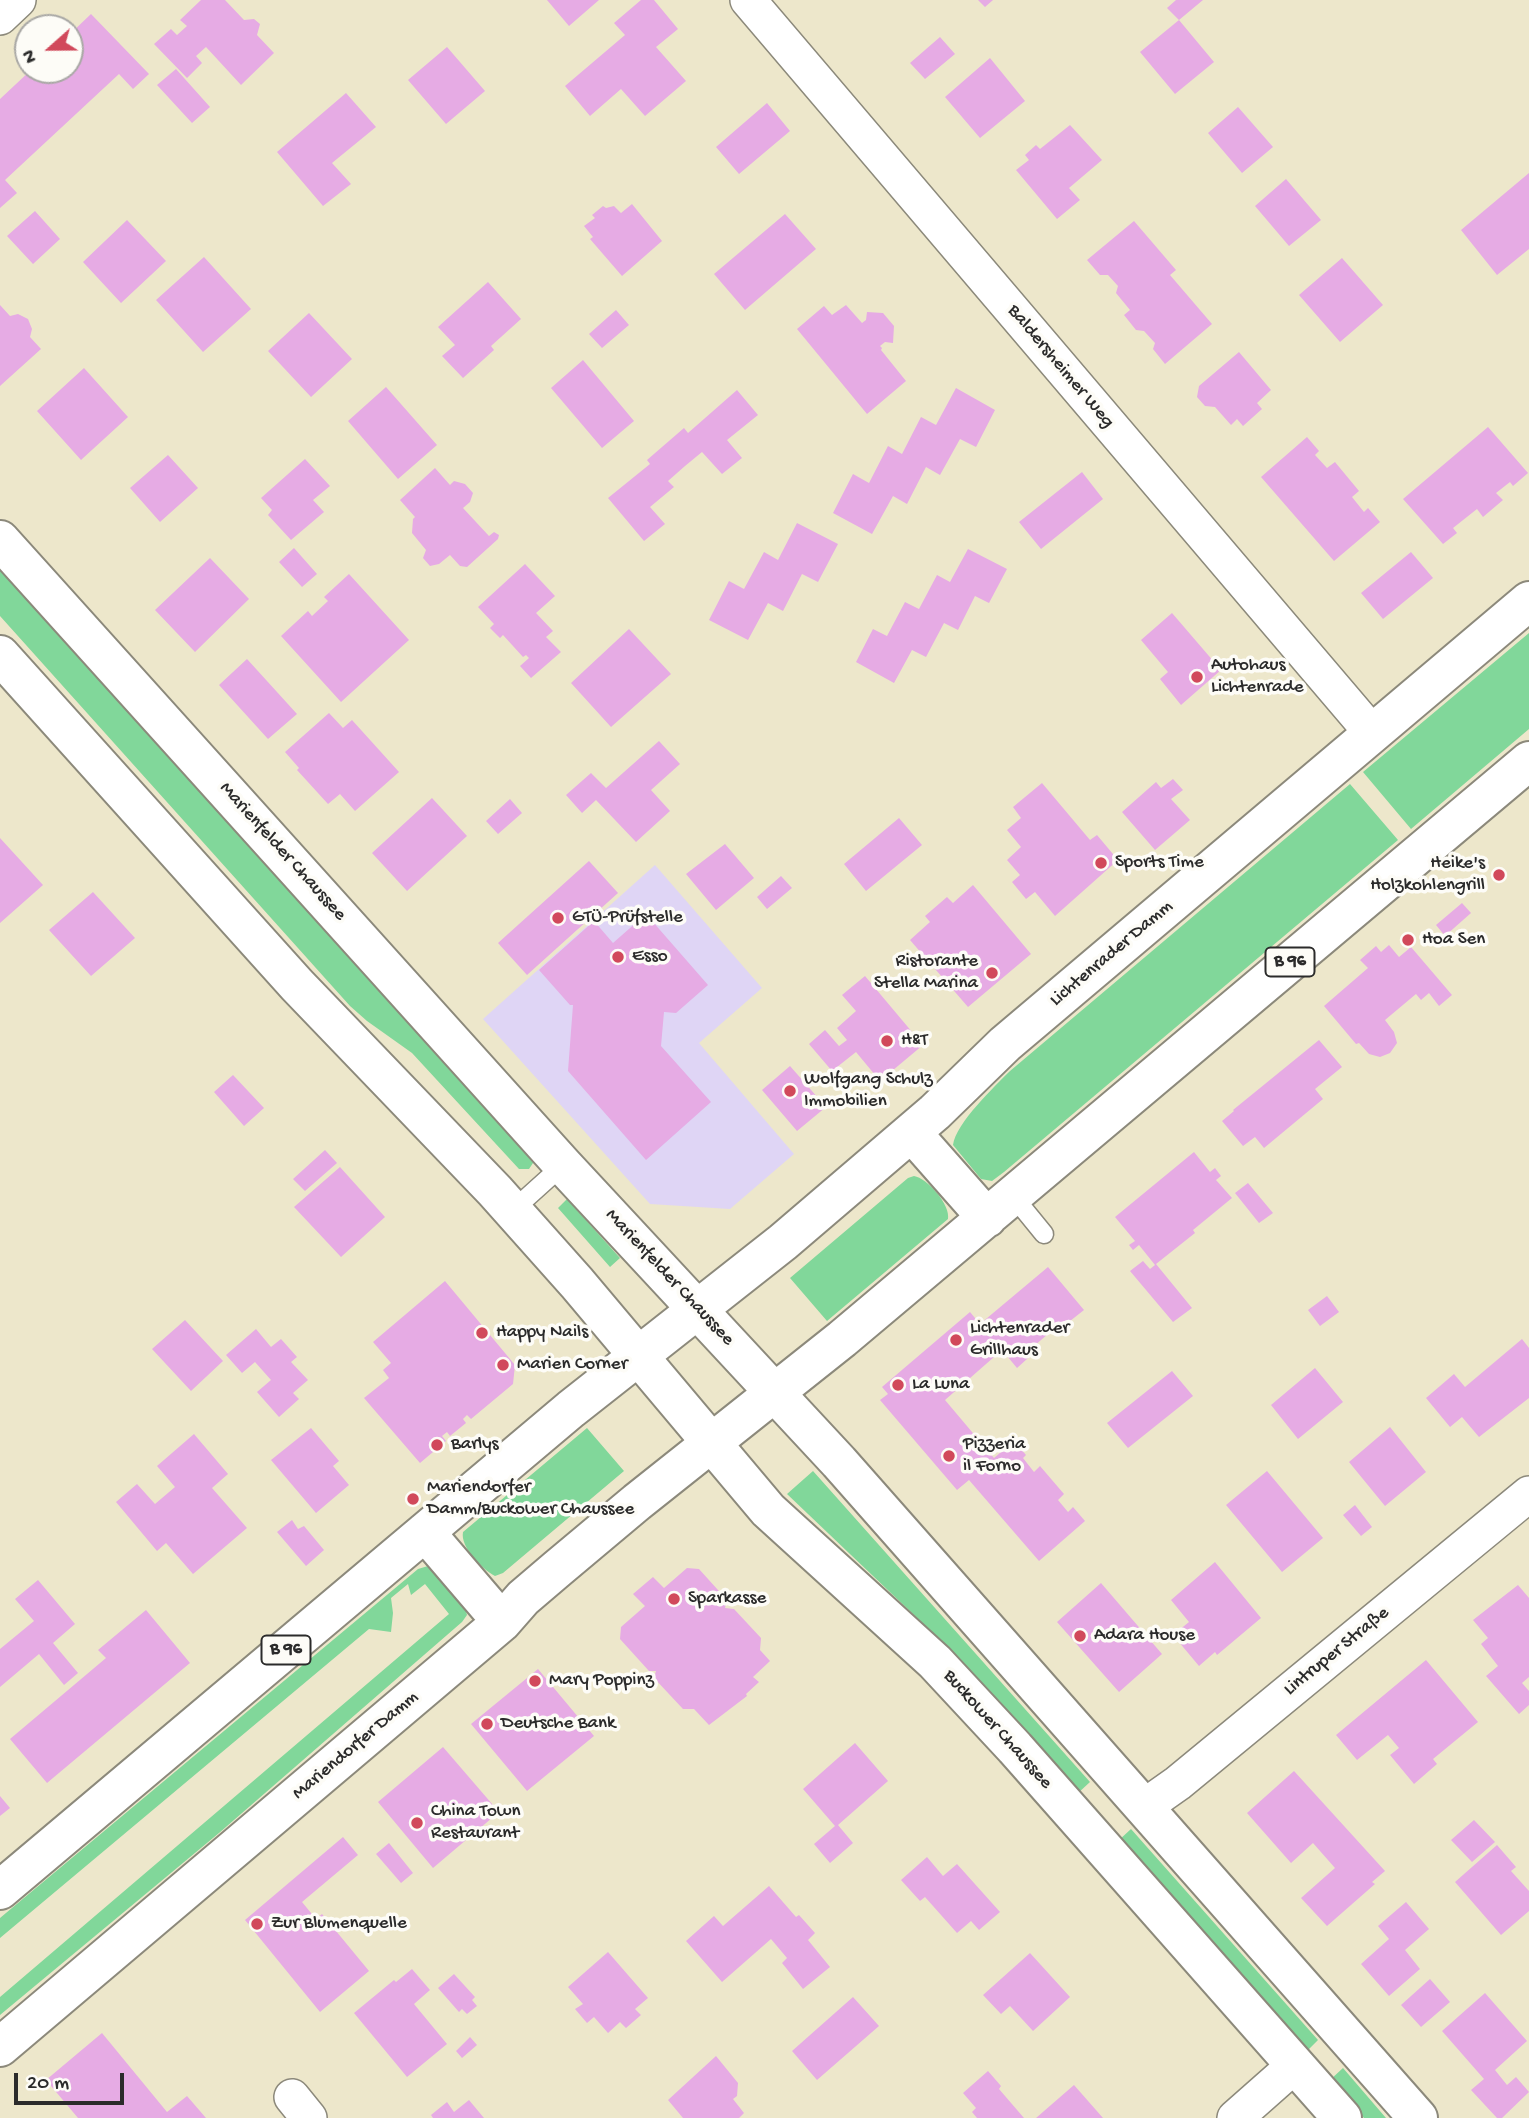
<!DOCTYPE html>
<html>
<head>
<meta charset="utf-8">
<style>
	body { margin:0 }
	#map { position:relative; width:1529px; height:2118px; overflow:hidden; background:#ede7cb; font-family:"Gochi Hand",sans-serif }
	canvas { display:block }
	.north { position:absolute; left:14px; top:14px; width:70px; height:70px; box-sizing:border-box; background:#fdfcf7; border:2px solid #a9a8a5; border-radius:50%; rotate:249deg; font-size:19px; font-weight:700; line-height:28px; text-align:center; color:#2b2b2b }
	.north::after { content:''; display:block; margin:auto; width:24px; height:32px; background:#d1495b; clip-path:polygon(50% 0,100% 100%,50% 72%,0 100%) }
	.scale { position:absolute; left:14px; top:2073px; width:110px; height:32px; box-sizing:border-box; border:4px solid #2b2b2b; border-top:0; padding-left:9px; font-size:21px; line-height:24px; white-space:nowrap; color:#2b2b2b; -webkit-text-stroke:5px #fdfcf7; paint-order:stroke }
</style>
</head>
<body>
<div id="map">
<canvas width="1529" height="2118"></canvas>
<div class="north">N</div>
<div class="scale">20 m</div>
</div>
<script>
const g = document.querySelector('canvas').getContext('2d');
g.lineJoin = 'round';
function paint(path, color) {
  g.fillStyle = color;
  g.fill(path, 'evenodd');
}
function strokePath(path, color, width, dash) {
  g.strokeStyle = color;
  g.lineWidth = width;
  g.lineCap = dash ? 'butt' : 'round';
  g.setLineDash(dash || []);
  g.stroke(path);
}
function drawText(font, color, halo, rows, align = 'center') {
  g.font = font + ' "Gochi Hand",sans-serif';
  g.lineWidth = 7;
  g.setLineDash([]);
  g.textBaseline = 'middle';
  g.strokeStyle = halo;
  g.fillStyle = color;
  for (const [text, x, y, turn = 0] of rows) {
    g.save();
    g.translate(x, y);
    g.rotate((+turn || 0) * Math.PI / 180);
    g.textAlign = isNaN(turn) ? turn : align;
    if (halo) g.strokeText(text, 0, 0);
    g.fillText(text, 0, 0);
    g.restore();
  }
}
paint(new Path2D(`
	M655,865L762,988L699,1043L794,1154L730,1209L650,1204L483,1019Z`), '#dfd5f5');
paint(new Path2D(`
	M0,564L533,1157V1163L529,1169H519L412,1053L367,1021L350,1006L0,616Z
	M1529,633V729L1411,829L1363,772Z
	M1350,784L1398,840L1004,1172L992,1181L981,1179L953,1145C956,1123 995,1086 1010,1071Z
	M914,1176C927,1178 951,1205 948,1219L827,1321L790,1278L908,1178Z
	M567,1199L620,1258L610,1267L558,1208Z
	M587,1428L624,1471L503,1573L495,1576C482,1569 460,1547 463,1532Z
	M813,1471L1090,1782L1077,1794L936,1636L787,1494Z
	M428,1566L465,1607L467,1615L462,1622L219,1833L0,2015V1997L449,1614L425,1584L411,1595L408,1584L391,1598L393,1613L391,1632L369,1629L0,1938V1918L418,1569Z
	M1131,1829L1318,2040L1306,2052L1118,1841Z
	M1343,2068L1386,2118H1364L1330,2080Z`), '#81d79a');
paint(new Path2D(`
	M201,0H225L244,20L254,19L260,24L257,35L274,53L241,85L206,47L196,56L202,63L187,78L154,44L171,29L177,35L187,26L180,20Z
	M547,0H599L569,26Z
	M641,0H654L678,29L656,47L686,81L645,116L621,89L590,116L565,86L625,35L614,23Z
	M978,0H993L985,7Z
	M1176,0H1203L1179,20L1167,8Z
	M91,14L149,74L133,89L119,74L5,180L17,193L0,208V99L31,70H70V34Z
	M1179,20L1214,62L1175,94L1140,52Z
	M940,37L955,54L925,79L910,63Z
	M447,47L485,91L446,124L408,80Z
	M990,58L1025,101L980,138L945,97Z
	M176,69L210,107L192,123L157,85Z
	M346,93L376,127L332,163L351,184L323,206L277,152Z
	M767,103L790,131L739,174L716,147Z
	M1238,107L1273,147L1242,173L1208,133Z
	M1070,125L1102,160L1069,188L1080,200L1057,219L1016,170L1029,160L1025,155L1036,145L1040,149Z
	M1529,173V249L1497,275L1461,230Z
	M1286,179L1321,220L1289,246L1255,206Z
	M632,204L662,241L622,276L590,239L593,237L584,226L595,218L592,215L603,206L606,208L614,206L621,213Z
	M35,211L60,239L33,264L7,236Z
	M785,214L816,249L745,310L714,274Z
	M127,220L166,261L121,303L83,262Z
	M1134,221L1176,270L1170,275L1212,324L1165,364L1153,349L1155,343L1144,331L1136,330L1124,315L1130,310L1116,293L1118,286L1108,275H1100L1087,260Z
	M204,257L251,309L203,352L156,300Z
	M1342,258L1383,305L1340,342L1299,295Z
	M488,282L521,319L491,346L494,350L463,378L442,356L455,345L438,327Z
	M0,305L10,316L18,314L28,319L32,329L30,337L41,349L0,386Z
	M846,305L862,323L866,320L867,312L883,313L894,326L893,343L885,342L880,346L882,348L881,350L906,381L867,414L797,329L824,306L832,315Z
	M616,310L629,325L602,348L589,334Z
	M309,313L352,359L311,397L268,351Z
	M1239,352L1271,390L1257,403L1262,409L1243,426L1237,419L1231,425L1215,407L1205,406L1197,397L1199,386Z
	M583,360L634,421L602,448L551,388Z
	M84,368L128,417L81,460L37,411Z
	M386,387L437,445L398,479L348,421Z
	M956,388L995,410L976,447L960,439L940,475L926,467L907,504L893,496L872,534L833,513L853,474L869,483L888,446L902,454L921,417L936,425Z
	M737,390L758,415L727,440L742,458L722,474L702,452L685,466L668,481L674,487L650,507L665,524L644,541L608,498L650,464L647,460L684,428L688,433Z
	M1488,427L1528,473L1513,486L1510,482L1496,493L1503,500L1483,517L1477,509L1453,528L1457,533L1443,544L1403,499Z
	M1307,437L1319,451L1315,455L1327,468L1335,462L1359,491L1352,497L1364,512L1368,508L1380,522L1334,561L1261,477Z
	M168,455L198,488L160,522L130,488Z
	M305,459L330,486L313,500L324,512L291,540L268,515L272,510L261,498Z
	M435,468L450,485L454,481L465,484L473,493L470,502L463,508L489,536L494,532L499,535L498,539L467,567L460,566L450,555L439,564L430,566L423,558L426,550L412,533L413,519L415,517L400,500Z
	M1082,472L1103,499L1041,549L1019,522Z
	M797,523L838,544L818,582L802,574L783,611L768,603L748,640L709,620L729,581L744,589L764,552L778,560Z
	M294,548L317,574L302,587L279,562Z
	M968,549L1007,569L989,603L975,596L958,630L944,623L926,657L912,650L894,683L856,662L873,629L887,636L905,602L919,609L937,575L950,582Z
	M1411,552L1433,578L1383,619L1361,593Z
	M210,558L249,599L195,652L155,610Z
	M525,564L555,596L536,613L553,631L546,637L561,652L531,678L520,666L529,658L526,655L523,657L503,635L500,638L490,628L494,624L478,607Z
	M349,574L409,640L341,702L281,636L308,611L312,616L328,601L324,597Z
	M1172,613L1221,670L1181,705L1160,679L1168,672L1141,640Z
	M629,629L671,674L611,727L571,683Z
	M247,659L297,714L268,739L219,685Z
	M329,713L343,728L352,720L399,772L355,811L340,794L328,804L297,770L299,768L285,752Z
	M659,741L680,764L651,790L670,811L636,842L596,800L582,813L566,795L591,773L606,788Z
	M1173,779L1183,790L1171,799L1190,820L1155,850L1122,812L1156,782L1161,788Z
	M1042,783L1090,840L1097,835L1118,860L1055,916L1035,892L1026,899L1012,882L1020,875L1007,860L1021,847L1007,830L1021,818L1013,807Z
	M432,798L467,836L407,891L372,853Z
	M510,799L522,813L498,834L486,821Z
	M899,818L922,845L866,891L844,864Z
	M0,838L43,885L0,923Z
	M725,844L754,878L716,910L686,874Z
	M589,861L618,893L527,975L498,943Z
	M781,876L792,888L767,909L757,897Z
	M973,885L1031,954L968,1007L910,940L930,922L925,916L947,897L953,903Z
	M93,892L135,938L91,976L49,930Z
	M1462,903L1471,913L1445,936L1436,925Z
	M646,914L708,985L676,1013L664,1012L661,1046L711,1102L646,1160L568,1071L573,1005H570L539,970L594,921L613,943Z
	M1389,945L1399,957L1411,947L1452,995L1439,1006L1429,993L1421,1000L1416,994L1385,1020L1394,1032L1397,1043L1390,1053L1380,1057L1369,1054L1359,1043L1356,1044L1324,1006L1368,968L1360,960L1376,946L1381,952Z
	M865,976L923,1045L880,1081L856,1052L832,1071L809,1044L825,1030L839,1046L847,1040L837,1028L856,1011L842,995Z
	M1319,1040L1342,1067L1315,1089L1323,1099L1264,1148L1255,1137L1243,1146L1222,1121L1234,1111L1233,1110Z
	M790,1066L826,1107L797,1131L762,1090Z
	M233,1075L264,1108L244,1126L214,1092Z
	M325,1150L337,1163L305,1191L293,1179Z
	M1194,1152L1210,1172L1215,1168L1221,1176L1216,1180L1232,1198L1193,1230L1195,1233L1156,1264L1192,1308L1173,1322L1130,1271L1143,1261L1150,1269L1155,1265L1139,1245L1133,1250L1129,1245L1135,1241L1115,1217Z
	M340,1167L385,1217L341,1257L294,1207Z
	M1248,1183L1273,1213L1259,1223L1235,1193Z
	M1048,1267L1084,1310L1065,1325L1062,1322L1034,1346L1037,1350L1017,1368L1002,1350L945,1400L994,1458L1014,1441L1026,1455L1023,1458L1034,1472L1040,1466L1064,1494L1058,1500L1068,1512L1073,1507L1085,1521L1039,1561L969,1480L957,1490L880,1400L888,1394L882,1387L970,1312L980,1324Z
	M445,1281L515,1365L513,1384L471,1419L467,1415L463,1419L466,1423L450,1436L447,1432L442,1436L446,1441L420,1463L364,1398L389,1378L383,1370L391,1363L373,1342Z
	M1327,1296L1339,1312L1320,1326L1308,1310Z
	M185,1320L223,1361L191,1391L152,1349Z
	M256,1329L271,1347L281,1339L297,1357L291,1362L308,1380L293,1393L299,1399L279,1417L257,1392L271,1380L255,1362L242,1373L226,1355Z
	M1522,1339L1529,1348V1398L1479,1437L1462,1417L1450,1427L1426,1398L1454,1374L1465,1387Z
	M1315,1368L1343,1402L1298,1439L1271,1405Z
	M1172,1371L1193,1396L1128,1448L1107,1423Z
	M1390,1427L1426,1472L1385,1506L1349,1462Z
	M311,1428L339,1461L333,1466L349,1485L316,1513L271,1460Z
	M194,1434L228,1474L212,1488L247,1528L193,1574L166,1543L157,1551L116,1502L137,1484L155,1504L175,1487L157,1466Z
	M1267,1471L1323,1538L1282,1572L1226,1505Z
	M1355,1505L1372,1527L1361,1536L1343,1515Z
	M292,1520L298,1529L304,1526L324,1550L306,1566L277,1532Z
	M1215,1562L1261,1618L1217,1655L1215,1652L1199,1666L1173,1635L1189,1622L1171,1600Z
	M687,1568L699,1569L727,1600L725,1608L734,1609L761,1638L760,1650L770,1661L753,1677L759,1682L746,1694L747,1696L709,1725L694,1709H683L654,1678L656,1671H649L620,1639L621,1627L645,1606L633,1594L653,1577L664,1588Z
	M38,1580L75,1624L53,1643L78,1673L64,1685L39,1654L0,1687V1649L34,1621L15,1599Z
	M1101,1583L1162,1654L1119,1692L1057,1622Z
	M1518,1585L1529,1598V1677L1522,1683L1529,1691V1705L1519,1714L1486,1676L1498,1666L1481,1644L1488,1638L1473,1620Z
	M146,1610L190,1663L47,1783L10,1739L106,1658L98,1650Z
	M1426,1660L1478,1722L1433,1759L1437,1764L1414,1784L1390,1755L1399,1748L1388,1735L1357,1760L1336,1735Z
	M538,1669L594,1736L527,1791L471,1724Z
	M855,1743L888,1781L838,1825L853,1843L830,1863L814,1844L835,1826L803,1789Z
	M443,1747L499,1812L433,1868L378,1802Z
	M1294,1771L1385,1871L1372,1882L1375,1884L1327,1926L1301,1898L1335,1868L1313,1843L1291,1863L1247,1813Z
	M0,1796L10,1808L0,1816Z
	M1474,1820L1495,1842L1472,1862L1451,1840Z
	M343,1837L358,1855L302,1902L316,1919L322,1914L369,1971L320,2012L245,1920Z
	M389,1843L413,1873L401,1883L376,1854Z
	M1497,1845L1516,1867L1511,1871L1529,1891V1911L1501,1935L1455,1882Z
	M927,1857L943,1876L957,1864L1000,1912L979,1930L971,1921L957,1933L925,1897L920,1901L901,1880Z
	M769,1886L796,1917L799,1915L815,1933L808,1940L830,1967L803,1989L782,1963L787,1958L771,1939L722,1982L686,1941L714,1916L723,1926Z
	M1406,1902L1429,1929L1405,1950L1420,1969L1389,1996L1361,1964L1389,1939L1378,1926Z
	M608,1952L648,1998L635,2009L641,2015L626,2028L620,2022L608,2033L594,2017L587,2023L575,2009L583,2004L568,1987Z
	M1030,1953L1070,1997L1033,2031L1010,2006L1001,2014L983,1995Z
	M412,1969L430,1990L414,2004L447,2044L407,2077L354,2013L394,1980L396,1982Z
	M454,1974L475,1997L472,2000L477,2006L467,2014L462,2009L459,2012L438,1988Z
	M1430,1979L1450,2002L1421,2027L1401,2005Z
	M1485,1993L1527,2041L1495,2070L1507,2085L1516,2077L1529,2092L1502,2118H1497L1471,2090L1484,2079L1442,2031Z
	M853,1997L879,2026L817,2080L792,2051Z
	M102,2033L167,2112L187,2096L206,2118H78L46,2080Z
	M470,2037L477,2045L462,2058L456,2051Z
	M716,2056L738,2083L737,2096L733,2099L744,2113L739,2118H683L668,2100Z
	M988,2071L1001,2086L999,2089L1024,2118H977L972,2112L976,2108L963,2093Z
	M1074,2085L1103,2118H1036Z
	M469,2100L484,2118H433L431,2115L447,2102L454,2112Z`), '#e6abe4');
const lane = new Path2D(`
	M1013,1196L1044,1234
	M512,1211L563,1165`);
const street = new Path2D(`
	M748,0L1373,734
	M0,17L18,0
	M1144,1807L1178,1783L1529,1494
	M292,2097L309,2118
	M1235,2118L1295,2065`);
const secondary = new Path2D(`
	M0,540L563,1165L839,1462L1418,2118
	M0,655L297,985L495,1191L577,1283L768,1510L935,1662L1015,1748L1342,2118`);
const primary = new Path2D(`
	M912,1133L987,1218
	M425,1532L502,1622
	M0,1890L571,1409L783,1242L935,1112L1005,1044L1529,601
	M0,2047L502,1622L523,1598L557,1569L637,1502L842,1339L1529,761`);
strokePath(lane, '#8c897b', 21);
strokePath(street, '#8c897b', 38);
strokePath(secondary, '#8c897b', 42);
strokePath(primary, '#8c897b', 42);
strokePath(lane, '#fff', 18);
strokePath(street, '#fff', 35);
strokePath(secondary, '#fff', 38);
strokePath(primary, '#fff', 38);
for (const [x, y, r, color] of [
	[1197,677,7,"#d1495b"],
	[1101,863,7,"#d1495b"],
	[1499,875,7,"#d1495b"],
	[558,918,7,"#d1495b"],
	[1408,940,7,"#d1495b"],
	[618,957,7,"#d1495b"],
	[992,973,7,"#d1495b"],
	[887,1041,7,"#d1495b"],
	[790,1091,7,"#d1495b"],
	[482,1333,7,"#d1495b"],
	[956,1340,7,"#d1495b"],
	[503,1365,7,"#d1495b"],
	[898,1385,7,"#d1495b"],
	[437,1445,7,"#d1495b"],
	[949,1456,7,"#d1495b"],
	[413,1499,7,"#d1495b"],
	[674,1599,7,"#d1495b"],
	[1080,1636,7,"#d1495b"],
	[535,1681,7,"#d1495b"],
	[487,1724,7,"#d1495b"],
	[417,1823,7,"#d1495b"],
	[257,1924,7,"#d1495b"]
]) {
  const dot = new Path2D();
  dot.arc(x, y, r, 0, 2 * Math.PI);
  g.fillStyle = color;
  g.fill(dot);
  strokePath(dot, '#fdfcf7', 2.5);
}
for (const [x, y, w] of [
	[1290,962,49],
	[286,1650,49]
]) {
  const box = new Path2D();
  box.roundRect(x - w / 2, y - 14.5, w, 29, 5);
  g.fillStyle = '#fdfcf7';
  g.fill(box);
  strokePath(box, '#2b2b2b', 2);
}
drawText('bold 18px', '#2b2b2b', null, [
	["B 96",1290,962],
	["B 96",286,1650]
]);
drawText('19px', '#2b2b2b', '#fdfcf7', [
	["Baldersheimer Weg",1060,367,50],
	["Marienfelder Chaussee",282,852,48],
	["Lichtenrader Damm",1112,954,-40],
	["Marienfelder Chaussee",669,1278,47],
	["Lintruper Straße",1337,1652,-39],
	["Buckower Chaussee",997,1730,48],
	["Mariendorfer Damm",356,1746,-40]
]);
drawText('19px', '#2b2b2b', '#fdfcf7', [
	["Autohaus",1211,666],
	["Lichtenrade",1211,688],
	["Sports Time",1115,863],
	["Heike's",1485,864,"right"],
	["Holzkohlengrill",1485,886,"right"],
	["GTÜ-Prüfstelle",572,918],
	["Hoa Sen",1422,940],
	["Esso",632,957],
	["Ristorante",978,962,"right"],
	["Stella Marina",978,984,"right"],
	["H&T",901,1041],
	["Wolfgang Schulz",804,1080],
	["Immobilien",804,1102],
	["Lichtenrader",970,1329],
	["Grillhaus",970,1351],
	["Happy Nails",496,1333],
	["Marien Corner",517,1365],
	["La Luna",912,1385],
	["Barlys",451,1445],
	["Pizzeria",963,1445],
	["il Forno",963,1467],
	["Mariendorfer",427,1488],
	["Damm/Buckower Chaussee",427,1510],
	["Sparkasse",688,1599],
	["Adara House",1094,1636],
	["Mary Poppinz",549,1681],
	["Deutsche Bank",501,1724],
	["China Town",431,1812],
	["Restaurant",431,1834],
	["Zur Blumenquelle",271,1924]
], 'left');
</script>
</body>
</html>
